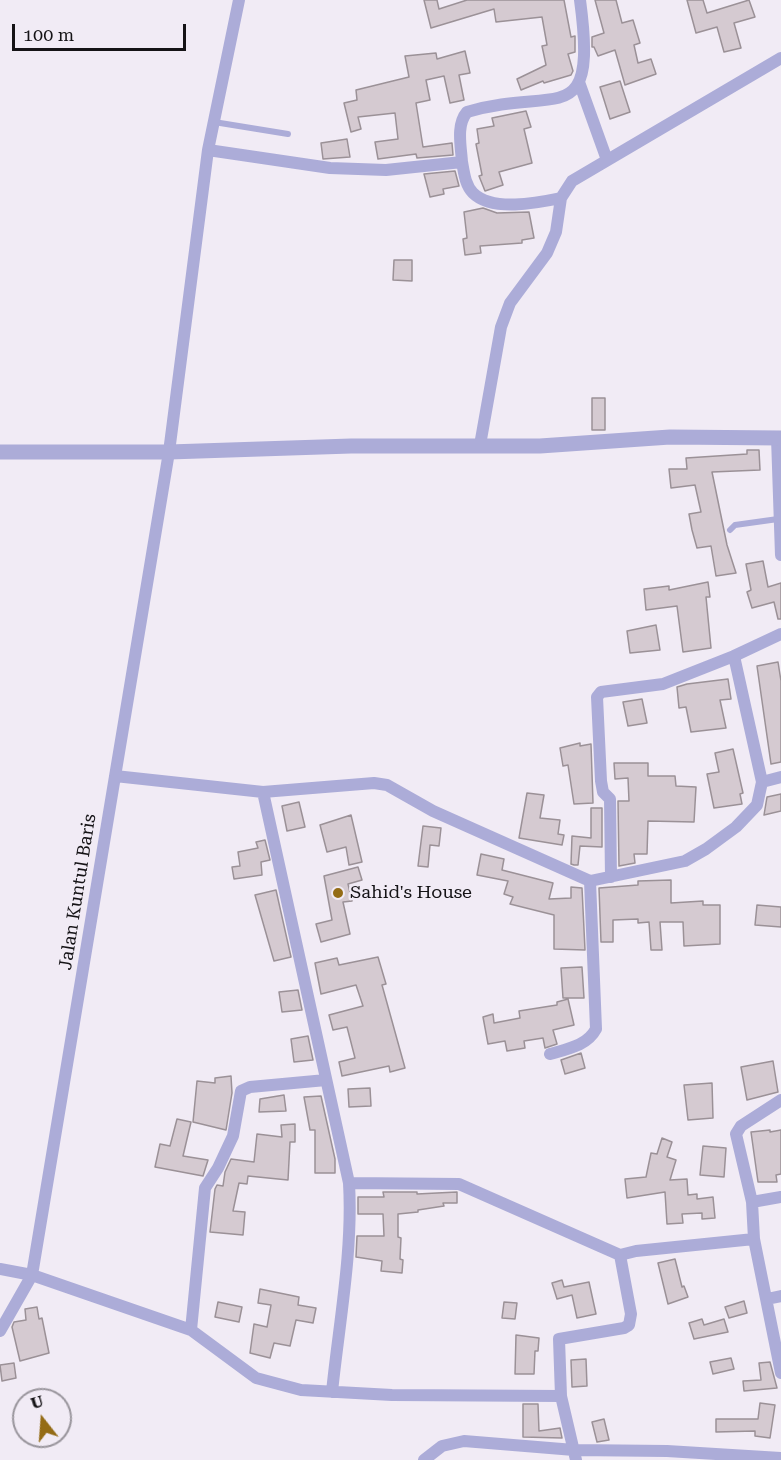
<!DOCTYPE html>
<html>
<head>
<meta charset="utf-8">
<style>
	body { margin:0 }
	#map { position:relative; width:781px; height:1460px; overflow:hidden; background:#f1ebf5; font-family:"Roboto Serif",serif }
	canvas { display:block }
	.north { position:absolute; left:12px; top:1388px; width:60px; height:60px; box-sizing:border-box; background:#f1ebf5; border:2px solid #99959c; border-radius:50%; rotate:343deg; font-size:16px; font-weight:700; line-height:24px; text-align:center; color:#151316 }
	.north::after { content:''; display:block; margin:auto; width:21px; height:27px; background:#946c16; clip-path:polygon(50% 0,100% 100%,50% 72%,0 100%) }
	.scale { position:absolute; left:12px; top:24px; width:174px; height:27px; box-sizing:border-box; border:3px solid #151316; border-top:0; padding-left:8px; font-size:18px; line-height:21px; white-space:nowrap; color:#151316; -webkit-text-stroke:4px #f1ebf5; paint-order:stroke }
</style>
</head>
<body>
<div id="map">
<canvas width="781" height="1460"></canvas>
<div class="north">U</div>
<div class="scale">100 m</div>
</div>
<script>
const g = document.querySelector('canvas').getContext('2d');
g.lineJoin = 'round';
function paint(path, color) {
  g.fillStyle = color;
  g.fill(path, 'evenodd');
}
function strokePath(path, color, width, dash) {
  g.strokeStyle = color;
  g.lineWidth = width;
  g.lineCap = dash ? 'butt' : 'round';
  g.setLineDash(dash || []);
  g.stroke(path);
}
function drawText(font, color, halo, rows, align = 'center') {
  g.font = font + ' "Roboto Serif",serif';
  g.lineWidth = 4.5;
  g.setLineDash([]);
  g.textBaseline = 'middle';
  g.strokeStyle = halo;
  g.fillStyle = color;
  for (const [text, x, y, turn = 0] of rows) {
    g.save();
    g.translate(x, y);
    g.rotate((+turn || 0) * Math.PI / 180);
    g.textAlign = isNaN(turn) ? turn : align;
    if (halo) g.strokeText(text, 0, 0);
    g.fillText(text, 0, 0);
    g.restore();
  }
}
const building = new Path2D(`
	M424,0H437L439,9L467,0H564L571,37L575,36V52L568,54L573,71L571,75L544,83L543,81L521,90L517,79L546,65L542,46L547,45L542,17L496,22L494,9L431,28Z
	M595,0H616L622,23L633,20L640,43L634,45L638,63L651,59L656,74L625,85L615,50L598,56L594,47H592V37L604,33Z
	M687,0H703L707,13L749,0L755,17L734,23L741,48L724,52L717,27L696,33Z
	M465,51L470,73L459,75L464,100L450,103L444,76L426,80L430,100L416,103L423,147L452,143L453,155L417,158L416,154L378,159L375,142L398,139L395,113L358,117L361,129L351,132L344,103L357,100L356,90L409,77L405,56L436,53L437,59Z
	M620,81L630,112L610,119L600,87Z
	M526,111L531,127L524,129L532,163L499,172L503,185L485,191L479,176L482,175L476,144L479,143L477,129L494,126L492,118Z
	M347,139L350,157L323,159L321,143Z
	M455,171L459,186L443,189L444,194L430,197L424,174Z
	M483,208L497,213L529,212L534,238L522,240V243L480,246L481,253L465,255L463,239L467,238L464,212Z
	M394,260H412V281L393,280Z
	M592,398H605V430H592Z
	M747,450H759L760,470L712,472L727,545L736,573L716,576L711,546L697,548L692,530L689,514L701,512L695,485L671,488L669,469H687L686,458L747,454Z
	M763,561L768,587L781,583V619H778L774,602L752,608L747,592L751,590L746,564Z
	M708,582L710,597H706L711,648L683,652L677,606L646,610L644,589L669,586V590Z
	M656,625L660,650L630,653L627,631Z
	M778,662L781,681V762L771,764L757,666Z
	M728,679L731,699L720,700L726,728L691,732L686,707L679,708L677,687L687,684Z
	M642,699L647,723L628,726L623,702Z
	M580,743V746L591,744L593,803L574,804L568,765L563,766L560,748Z
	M733,749L743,793L740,794L742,804L714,808L707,774L719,772L715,753Z
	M614,763H648V776H675L676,786L696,787L694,822L648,821L647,854H634L635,863L619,866L618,801H629L628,778L615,779Z
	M527,793L544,795L540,818L560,820L558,834L564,835L562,845L519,838Z
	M781,794V811L764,815L767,797Z
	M299,802L305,827L287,831L282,806Z
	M591,808H602V847L580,846L578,865H574L571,864L572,836L591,838Z
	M351,815L362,862L349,865L346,847L327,852L320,825Z
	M423,826L441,828L439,846L430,845L428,867L418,866Z
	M265,840L270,860L261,862L262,875L234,879L232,867L240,866L238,852L258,848L256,842Z
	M481,854L504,859L502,870L553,883L549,899L571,898V887L582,888L585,950L554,949V915L510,904L513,897L504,894L508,881L477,875Z
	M358,867L362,880L348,884L352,901L343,902L350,934L321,942L316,924L332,920L324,876Z
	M671,880V903L703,901V905H720V944L684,946L683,922H660L662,950H651L649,922L638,923V919L613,920V942H601L599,888L638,885V881Z
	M276,890L291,957L274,961L255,895Z
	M757,905L781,907V927L755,925Z
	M378,957L386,984L382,985L405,1068L390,1072L389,1066L342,1076L339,1062L355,1058L347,1027L333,1030L329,1015L363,1006L356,985L321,994L315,963L337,958L339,965Z
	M582,967L584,998H563L561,968Z
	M298,990L302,1010L282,1012L279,992Z
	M568,999L574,1025L553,1030L557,1044L545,1048L543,1038L524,1041L525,1048L507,1051L505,1041L488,1044L483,1017L493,1014L494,1023L520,1018L519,1011L557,1005V1002Z
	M308,1036L313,1060L294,1062L291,1039Z
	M581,1053L585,1068L565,1074L561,1060Z
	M773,1061L778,1092L747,1100L741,1067Z
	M231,1076L232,1093L226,1130L193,1122L197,1081L215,1083V1078Z
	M712,1083L713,1118L688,1120L684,1085Z
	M370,1088L371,1106L349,1107L348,1089Z
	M284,1095L286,1111L259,1112L260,1099Z
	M321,1096L335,1159V1173H315V1130H310L304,1097Z
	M177,1119L191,1122L183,1156L208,1160L203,1176L155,1167L160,1144L170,1146Z
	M295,1124V1142H290L288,1180L248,1176L247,1184L239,1183L233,1211L245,1212L243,1235L210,1232L215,1189L217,1185L223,1186L225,1172L231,1159L254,1162L257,1134L282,1137L281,1125Z
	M770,1130V1132L781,1130V1174L776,1175L777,1182H758L751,1132Z
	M662,1138L672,1142L667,1157L676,1160L670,1180L687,1179L688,1195L697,1194V1199L713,1197L715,1218L702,1219V1213L682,1214L683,1223L667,1224L665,1192L627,1198L625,1179L646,1177L651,1153L657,1154Z
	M703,1146L726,1148L724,1177L700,1175Z
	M383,1192H417V1194L457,1192V1203H443L444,1206L418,1210V1212L398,1214V1237L401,1238L400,1259L403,1260L402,1273L381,1271L382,1261L356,1257L357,1236H384L383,1214H358V1197H384Z
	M675,1259L682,1287L684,1286L688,1297L668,1304L658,1263Z
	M562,1280L564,1287L589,1282L596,1314L577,1318L572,1295L557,1299L552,1283Z
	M260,1289L299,1297L298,1305L316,1308L313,1323L296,1320L290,1346L274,1343L270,1358L250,1353L254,1324L267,1327L271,1305L258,1303Z
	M744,1301L747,1313L729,1318L725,1307Z
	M218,1302L242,1307L239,1322L215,1317Z
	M504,1302L517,1303L515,1319L502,1318Z
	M37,1307L39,1319L42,1318L49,1353L20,1361L12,1327L14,1322L26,1320L25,1309Z
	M702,1319L704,1325L724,1319L728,1332L694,1339L689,1323Z
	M516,1335L539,1338L538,1351H535L534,1374H515Z
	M731,1358L734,1369L713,1374L710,1362Z
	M586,1359L587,1386L572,1387L571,1360Z
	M770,1362L777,1388L744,1391L743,1381L761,1380L759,1363Z
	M14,1363L16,1378L2,1381L0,1365Z
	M760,1403L775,1405L770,1438L755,1436V1431L716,1432V1419H758Z
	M523,1404H538L539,1431L560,1428L562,1438L523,1437Z
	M604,1419L609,1440L597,1442L592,1422Z`);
paint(building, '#d5cad1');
strokePath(building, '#9b9197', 1.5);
strokePath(new Path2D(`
	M214,122L288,134
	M730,530L735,525L778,519`), '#acacd8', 6);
strokePath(new Path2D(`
	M579,82L607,160
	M208,150L330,168L386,170L462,162C461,146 456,125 467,112C556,85 598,134 580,0
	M462,162C464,172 465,185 473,193C492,212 537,203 561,198
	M777,438L781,555
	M480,445L501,327L510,303L547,253L556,232L561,198L572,181L781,58
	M115,776L263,792L374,783L387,785L433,811L590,881L685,861L706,849L736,827L757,805L762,782L734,656L781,634
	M762,782L781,777
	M263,792L349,1183C353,1252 339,1323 332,1392
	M611,877L610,799L603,792L601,781L597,697L601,692L663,684L734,656
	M550,1054C567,1049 587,1046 596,1029L590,881
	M349,1183L459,1184L620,1255
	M781,1197L752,1202L754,1239L781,1373
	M752,1202L736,1134L741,1126L781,1100
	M0,1269L32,1275L191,1330L256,1378L301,1390L392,1395L561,1396L576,1460
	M767,1299L781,1296
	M191,1330L205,1188L218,1168L233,1136L241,1091L250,1087L326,1080
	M0,1331L32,1275L169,452L208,150L239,0
	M561,1396L559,1339L624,1328L629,1325L631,1314L620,1255L636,1251L754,1239
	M424,1460L442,1446L464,1441L574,1450L667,1451L781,1458`), '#acacd8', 12);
strokePath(new Path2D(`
	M0,452H169L351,446H540L670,437L781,438`), '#acacd8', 15);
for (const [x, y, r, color] of [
	[338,893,6,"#946c16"]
]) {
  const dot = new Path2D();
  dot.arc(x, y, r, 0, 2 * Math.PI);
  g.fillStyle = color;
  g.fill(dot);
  strokePath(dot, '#f1ebf5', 2);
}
drawText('18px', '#151316', '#f1ebf5', [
	["Jalan Kuntul Baris",78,892,-81]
]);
drawText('18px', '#151316', '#f1ebf5', [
	["Sahid's House",350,893]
], 'left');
</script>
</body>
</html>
